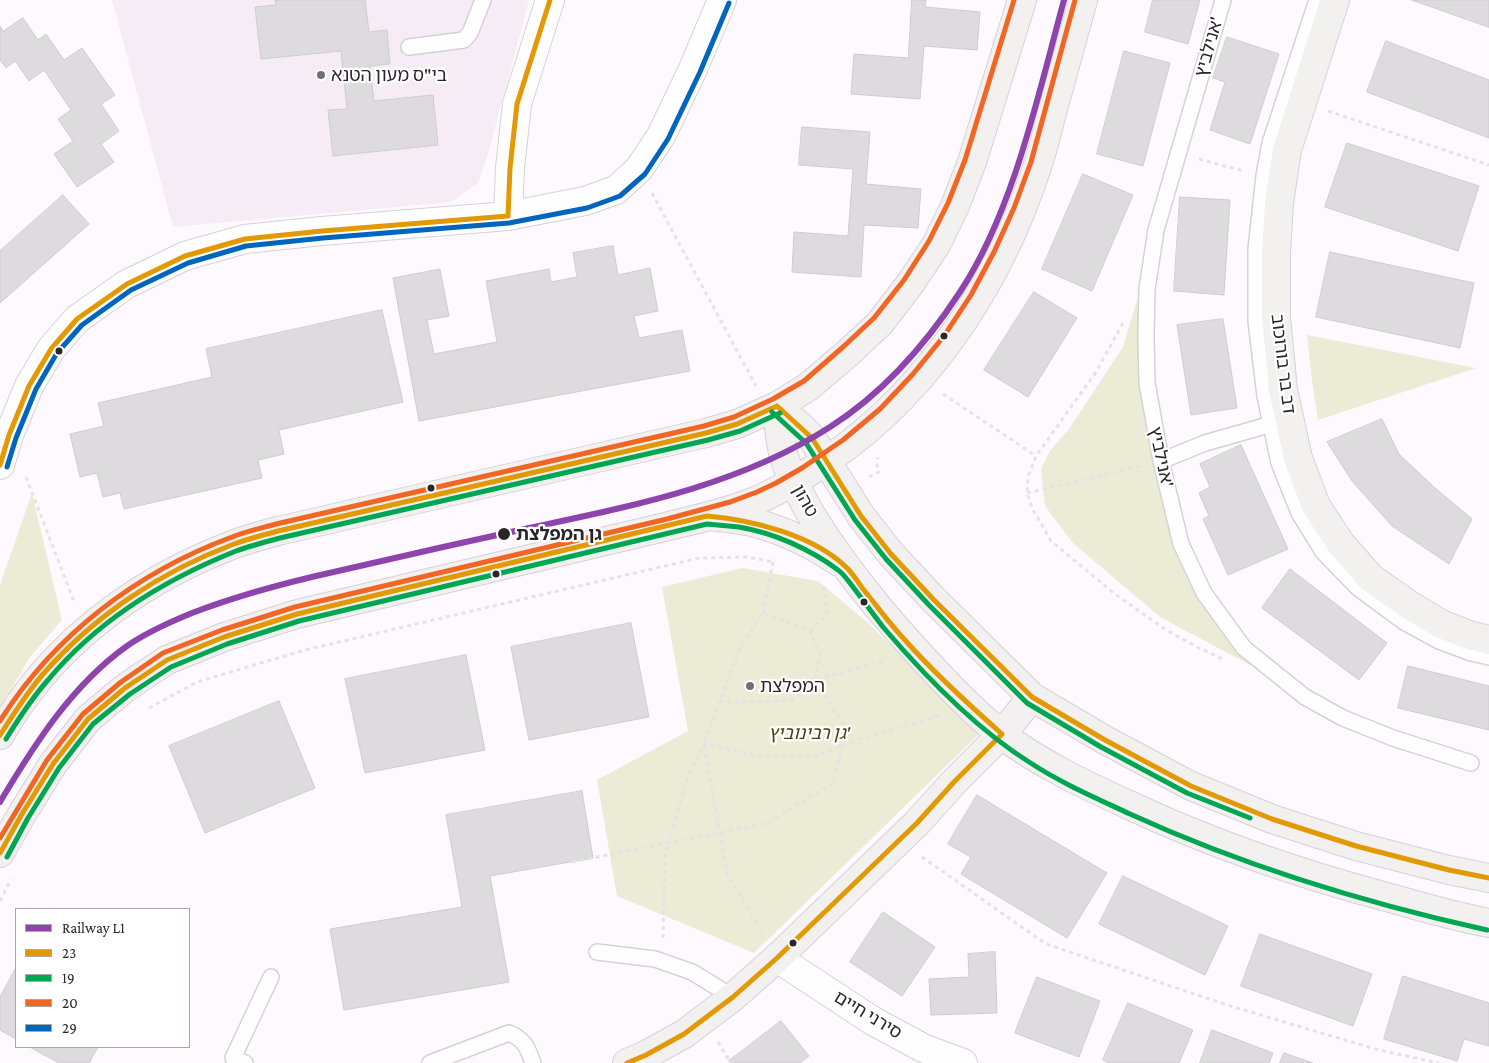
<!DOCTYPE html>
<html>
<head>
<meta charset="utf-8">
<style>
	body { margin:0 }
	#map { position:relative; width:1489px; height:1063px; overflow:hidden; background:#fdf9fe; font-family:"Crimson Pro",serif }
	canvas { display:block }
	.legend { position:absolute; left:15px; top:908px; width:175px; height:140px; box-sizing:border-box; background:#fff; border:1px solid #a9a8a9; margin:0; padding:6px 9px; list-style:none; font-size:15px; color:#292629 }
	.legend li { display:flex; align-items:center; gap:10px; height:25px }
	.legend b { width:25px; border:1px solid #a9a8a9 }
</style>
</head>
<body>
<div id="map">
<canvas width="1489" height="1063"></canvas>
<ul class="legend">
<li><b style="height:6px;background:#8e44ad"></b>Railway L1</li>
<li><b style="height:6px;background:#e29904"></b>23</li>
<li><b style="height:6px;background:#00a651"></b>19</li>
<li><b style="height:6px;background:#f26522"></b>20</li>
<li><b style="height:6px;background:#0065bd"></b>29</li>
</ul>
</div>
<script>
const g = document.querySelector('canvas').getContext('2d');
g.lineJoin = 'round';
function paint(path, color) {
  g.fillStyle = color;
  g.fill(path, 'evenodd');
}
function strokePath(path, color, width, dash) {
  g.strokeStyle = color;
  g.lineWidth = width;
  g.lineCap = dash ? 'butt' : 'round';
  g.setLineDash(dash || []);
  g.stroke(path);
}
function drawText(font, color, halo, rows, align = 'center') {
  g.font = font + ' "Crimson Pro","Noto Sans Hebrew",serif';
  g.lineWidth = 4.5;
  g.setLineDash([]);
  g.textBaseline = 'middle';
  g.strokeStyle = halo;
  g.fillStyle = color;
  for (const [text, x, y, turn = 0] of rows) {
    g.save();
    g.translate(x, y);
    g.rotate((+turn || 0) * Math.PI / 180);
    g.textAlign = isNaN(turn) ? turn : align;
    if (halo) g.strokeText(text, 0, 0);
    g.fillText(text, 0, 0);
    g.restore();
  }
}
paint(new Path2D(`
	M112,0H529L489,150L478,183L451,202L173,227Z`), '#f5ecf6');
paint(new Path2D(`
	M1141,287L1139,388L1165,513L1179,558L1209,612L1271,676L1160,617L1073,543L1045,506L1041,469L1050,451L1069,429L1123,347Z
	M1307,335L1476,368L1318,420L1312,381Z
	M32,493L62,620L30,657L0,708V585Z
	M742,568L818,581L868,623L980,733L754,953L617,896L597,780L688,731L662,587Z`), '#ecebd5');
const building = new Path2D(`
	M275,0H365L369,32L387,30L390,64L370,66L374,101L433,95L438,145L333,156L328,110L347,109L341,51L261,59L255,7L276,5Z
	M912,0H926L925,7L980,12L977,50L924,46L920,99L851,94L854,54L908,58Z
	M1153,0H1200L1188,44L1145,32Z
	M1412,0H1489V27Z
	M23,18L38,40L46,34L64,60L82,48L115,95L101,104L119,131L101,144L114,162L77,187L54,154L73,141L58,119L71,110L44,70L29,81L15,61L6,68L0,60V26L3,31Z
	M1227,37L1279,54L1250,144L1210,130L1225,82L1213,78Z
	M1386,41L1489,80V138L1367,92Z
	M1124,51L1170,63L1143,166L1097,154Z
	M802,127L870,132L866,184L921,189L918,228L864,225L861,277L792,272L794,232L848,236L853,169L799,165Z
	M1347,143L1479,186L1458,251L1325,207Z
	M1083,174L1133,195L1092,291L1042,269Z
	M63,195L89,224L0,303V251Z
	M1180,197L1230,200L1224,295L1174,291Z
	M613,246L618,275L650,268L658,311L634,316L639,338L682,330L690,371L419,421L393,278L440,269L449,316L427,320L434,354L497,342L486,281L549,269L551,282L577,277L573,253Z
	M1330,252L1474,283L1460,348L1316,317Z
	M1034,292L1077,318L1028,397L984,370Z
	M382,310L403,402L279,430L284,454L258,460L262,478L124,509L120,493L103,497L97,473L80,477L70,434L104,426L98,403L212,377L206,349Z
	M1223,319L1237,408L1191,415L1177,325Z
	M1382,419L1399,454L1435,488L1472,519L1449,564L1392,526L1352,481L1327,442Z
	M1241,445L1288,549L1228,575L1203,519L1209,516L1199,493L1210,487L1200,464Z
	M1290,569L1387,643L1359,680L1262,608Z
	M631,623L649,717L529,740L511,647Z
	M466,655L485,750L365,773L345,679Z
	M1408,666L1489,686V730L1398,708Z
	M279,701L315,788L205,833L169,746Z
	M582,791L593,858L490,876L509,982L344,1010L330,929L462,907L446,815Z
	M977,795L1107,873L1067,938L961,874L971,857L948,844Z
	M1123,876L1228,926L1205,975L1099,924Z
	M883,912L935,947L902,996L850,962Z
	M1260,934L1372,974L1353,1026L1241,986Z
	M995,952L997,1013L931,1015L929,979L969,977L968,954Z
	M16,968V1039L0,1030V997Z
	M1403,976L1489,1003V1046L1464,1039L1457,1061L1384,1039Z
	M1037,977L1100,1001L1079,1057L1015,1033Z
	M1128,1003L1193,1030L1179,1063H1109L1103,1060Z
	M781,1021L809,1056L800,1063H731L729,1061Z
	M1212,1030L1273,1053L1269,1063H1200Z
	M30,1047H98L89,1063H59Z
	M1284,1053L1313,1063H1280Z`);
paint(building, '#dedbde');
strokePath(building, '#cfccd0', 1);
const lane = new Path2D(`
	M1223,0L1156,230L1147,289L1146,336L1147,383L1161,461L1181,544L1204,593L1244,648L1305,697L1343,718L1393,738L1471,763
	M1317,0L1270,143L1264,176L1256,249V321L1265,396L1279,463L1299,513L1323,552L1358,588L1404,622L1439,641L1471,653L1489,657
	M409,47L464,40L470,33L483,0
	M1161,461L1205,443L1279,422
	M597,952L655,959L692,972L733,997
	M245,1063L233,1058L271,977
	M430,1063L509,1033C524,1039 528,1048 533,1063`);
const street = new Path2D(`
	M508,216L510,168L517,104L550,0
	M0,465L9,435L29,386L51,349L77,319L127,284L185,256L245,239L322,231L508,216L585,201L616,190L639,169L661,136L693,69L722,0
	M777,958L873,1021L923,1048L963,1063`);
const secondary = new Path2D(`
	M1335,0L1287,150L1279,203L1276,254V317L1283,390L1298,458L1316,506L1341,544L1371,578L1408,604L1441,624L1469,635L1489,640
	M777,406C778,422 780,438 783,453C795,497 833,550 861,586C890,623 921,657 954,691C969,706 985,722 1002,735C1041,764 1085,785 1129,805C1214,845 1303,875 1394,899C1425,908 1457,917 1489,923
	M777,406L800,426L812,438L861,516L891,554L934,600L1032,697L1105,740L1191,786L1272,819L1356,846L1449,870L1489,878
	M716,517C760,519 803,538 839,562
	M0,735C49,647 135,583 227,547C243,540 261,536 278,531L706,433L737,424L777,406L808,387L848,353L880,323L910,284L936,245L955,206L972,162L1022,0
	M0,853L22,814L53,764L88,719L125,688L167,660L224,637L297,614L669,526C697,519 726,513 753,502C771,495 789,484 806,474C920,405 998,289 1038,164C1044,146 1048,127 1053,109C1063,73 1073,36 1083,0
	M627,1063L646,1055L684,1034L733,997L777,958L917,823L954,782L1002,734L1032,697`);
strokePath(lane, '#d5d2d6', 18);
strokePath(street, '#d5d2d6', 30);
strokePath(secondary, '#d5d2d6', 30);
strokePath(new Path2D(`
	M1328,111L1489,165
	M1199,159L1244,171
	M652,193L756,386
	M1123,323L1096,372L1036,456L1028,477L1027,493L1032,508L1051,541L1115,594L1166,630L1199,648L1225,660
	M943,394L1036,456
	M26,477L75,604
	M869,477L879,472L877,465L878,457
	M1027,493L1141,466
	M763,613L773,562
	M810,631L827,614L824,586
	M719,702L791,701L815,680L820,655L810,631L763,613L740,647L704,744L727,874L763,934
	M149,708L197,682L305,650L699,558L747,557L773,562L774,560
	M922,857L1046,944L1227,1005L1379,1050L1439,1063
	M572,862L768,823L833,783L846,729L815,680L887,660
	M0,901L11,879
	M663,938L665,856L688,776L704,744L763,757H812L865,737L939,716
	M718,1042L731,1063`), '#e4e3e4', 3, [4, 4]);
strokePath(lane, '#fffeff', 15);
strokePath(street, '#fffeff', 28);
strokePath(secondary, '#f2f1ef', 28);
strokePath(new Path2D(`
	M508,216L510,168L517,104L550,0
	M777,406L812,438L861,516L891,554L934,600L1032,697L1105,740L1191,786L1272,819L1356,846L1449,870L1489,878
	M0,465L9,435L29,386L51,349L77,319L127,284L185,256L245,239L322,231L508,216
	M0,735C14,714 27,692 44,673C95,615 162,571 234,544C248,539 263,535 278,531L706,433L737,424L777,406
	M0,853L22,814L53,764L88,719L125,688L167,660L224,637L297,614L707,516C752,520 814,535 847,568C853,574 858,582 863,589C877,606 889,623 904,639C934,673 968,704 1002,734
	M627,1063L646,1055L684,1034L733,997L777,958L917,823L954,782L1002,734`), '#e29904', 5);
strokePath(new Path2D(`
	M772,412L806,443L855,520L886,559L929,605L1027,703L1101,747L1187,793L1250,818
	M6,739C19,718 32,698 48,680C97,621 166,579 236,551C250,546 265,542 280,538L708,440L740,431L780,413
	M7,857L28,818L59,768L93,724L130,694L171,667L227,644L299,621L707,524C718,525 729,526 739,527C774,533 810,549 838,570C844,574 848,581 853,587C863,600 873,614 883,627C924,675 975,728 1029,762C1061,783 1096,798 1130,814C1244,866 1365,903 1487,930`), '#00a651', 5);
strokePath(new Path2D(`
	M0,721C54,635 137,572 232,537C247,531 262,528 276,524L704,426L734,417L773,399L804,381L843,347L874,318L904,280L929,241L948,203L965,160L1014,0
	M0,838L47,760L83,714L121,682L163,653L222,630L295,607L667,519L730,502L757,492L776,483L802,468L843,440L880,409L913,374L944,336L971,295L994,252L1014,208L1031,162L1075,0`), '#f26522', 5);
strokePath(new Path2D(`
	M7,467L16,438L36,389L57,353L82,325L131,290L188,263L246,246L323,238L509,223L587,208L620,196L645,174L668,139L700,72L729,3`), '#0065bd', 5);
strokePath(new Path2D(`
	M0,802C34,745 72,685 127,646C147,632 170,622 192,613C239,595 288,582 338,571C402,556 465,542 529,528C632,506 740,485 830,427C882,394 926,344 960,292C1014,210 1038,95 1064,0`), '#8e44ad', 6);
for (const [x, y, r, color] of [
	[321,75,5,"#737074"],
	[944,336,4.5,"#292629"],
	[59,351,4.5,"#292629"],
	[431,488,4.5,"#292629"],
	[504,534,7,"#292629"],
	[496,574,4.5,"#292629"],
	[864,602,4.5,"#292629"],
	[750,686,5,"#737074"],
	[793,943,4.5,"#292629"]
]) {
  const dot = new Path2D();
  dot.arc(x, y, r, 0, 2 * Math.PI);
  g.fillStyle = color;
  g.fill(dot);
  strokePath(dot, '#fff', 2);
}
drawText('18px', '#292629', '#fff', [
	["אנילביץ'",1209,47,-74],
	["דב בר בורוכוב",1283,364,83],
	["אנילביץ'",1161,457,78],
	["טהון",805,501,61],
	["סירני חיים",868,1015,31]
]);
drawText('18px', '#292629', '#fff', [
	["בי\"ס מעון הטנא",331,75],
	["המפלצת",760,686]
], 'left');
drawText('bold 18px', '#292629', '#fff', [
	["גן המפלצת",516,534]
], 'left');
drawText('italic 18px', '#434313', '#fff', [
	["גן רבינוביץ'",809,733]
]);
</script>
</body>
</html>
